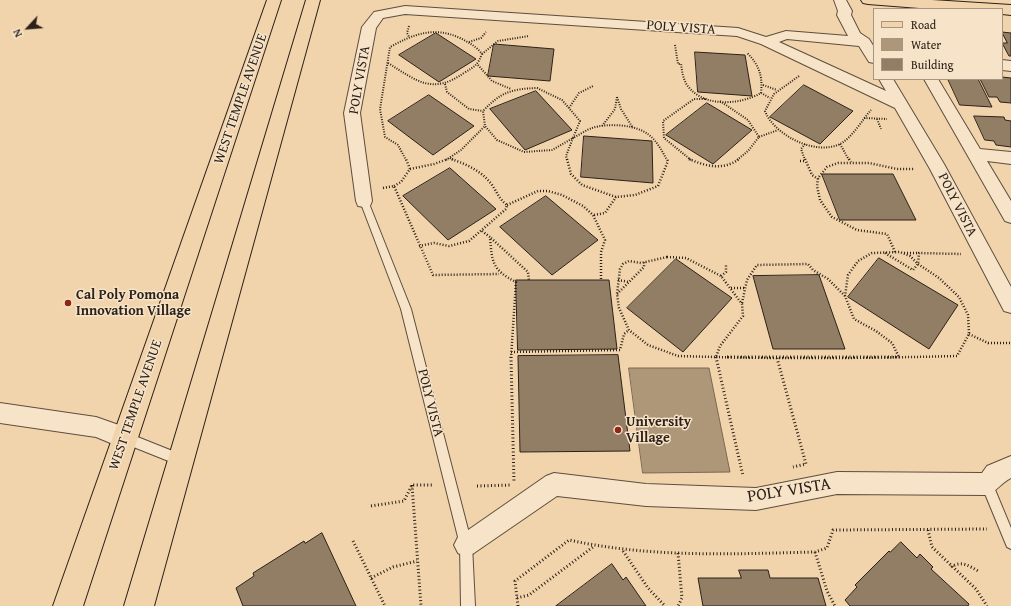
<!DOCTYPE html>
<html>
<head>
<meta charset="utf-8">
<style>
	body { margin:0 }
	#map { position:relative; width:1011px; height:606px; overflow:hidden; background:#f1d4ab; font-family:"Gentium Book Plus",serif }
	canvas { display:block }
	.legend { position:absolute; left:873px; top:8px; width:130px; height:72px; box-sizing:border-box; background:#f6e3c8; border:1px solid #a59582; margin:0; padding:5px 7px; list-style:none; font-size:12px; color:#2c2119 }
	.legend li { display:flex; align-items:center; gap:8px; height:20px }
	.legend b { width:20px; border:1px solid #a59582 }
	.north { position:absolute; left:8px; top:8px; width:40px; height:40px; -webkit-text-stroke:3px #f6e3c8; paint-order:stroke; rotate:244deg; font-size:11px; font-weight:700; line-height:16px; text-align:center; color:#2c2119 }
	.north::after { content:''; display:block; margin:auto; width:14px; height:18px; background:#2c2119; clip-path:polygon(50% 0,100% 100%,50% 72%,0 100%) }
</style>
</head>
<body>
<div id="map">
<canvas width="1011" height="606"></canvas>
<ul class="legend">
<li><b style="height:5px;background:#f1d4ab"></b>Road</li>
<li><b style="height:11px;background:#ae9779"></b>Water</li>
<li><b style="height:11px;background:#927e65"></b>Building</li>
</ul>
<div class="north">N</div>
</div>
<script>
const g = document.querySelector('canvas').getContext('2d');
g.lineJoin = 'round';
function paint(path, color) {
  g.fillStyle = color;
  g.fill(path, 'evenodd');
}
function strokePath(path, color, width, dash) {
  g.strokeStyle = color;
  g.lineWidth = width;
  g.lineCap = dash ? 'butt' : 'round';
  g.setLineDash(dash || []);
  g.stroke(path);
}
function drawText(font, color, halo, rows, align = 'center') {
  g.font = font + ' "Gentium Book Plus",serif';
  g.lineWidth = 3;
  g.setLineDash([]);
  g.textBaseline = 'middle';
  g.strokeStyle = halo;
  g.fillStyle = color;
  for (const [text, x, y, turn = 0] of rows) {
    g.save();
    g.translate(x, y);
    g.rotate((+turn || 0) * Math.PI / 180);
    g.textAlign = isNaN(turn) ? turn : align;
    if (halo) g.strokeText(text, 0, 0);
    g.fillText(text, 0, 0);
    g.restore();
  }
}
const water = new Path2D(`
	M629,368H709L730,472L643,473Z`);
paint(water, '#ae9779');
strokePath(water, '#7a6853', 1);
const building = new Path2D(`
	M1002,32L1011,33V56H1009L1002,43H1007Z
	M436,33L476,59L439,82L399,55Z
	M494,44L554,49L550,81L488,76Z
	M695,52L745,55L752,96L698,92Z
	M1002,77L1011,78V103L1000,102L997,97H989L980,79H1002Z
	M948,79H978L992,107L960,105Z
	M804,85L853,111L820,144L770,117Z
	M536,91L572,130L525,150L490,109Z
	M429,95L474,126L433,155L388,121Z
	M707,103L752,130L713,164L666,135Z
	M974,116L1004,117L1005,120L1011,121V147L996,145L994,141L985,140Z
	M584,136L652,141L653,183L581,177Z
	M450,168L496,209L448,240L403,196Z
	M822,174H893L916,220H840Z
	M546,196L598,240L552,275L500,227Z
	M879,258L958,305L929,349L848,297Z
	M676,259L732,298L683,352L627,308Z
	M819,275L845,349H773L753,276Z
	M516,280H609L617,349L518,350Z
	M618,355L630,451L520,452L518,356Z
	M322,533L356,606H243L236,588L254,576L253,573L304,541L305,543Z
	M901,542L917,558L920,554L933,567L931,569L969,604L968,606H850L845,600L857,587L855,585L889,551L890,552Z
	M612,564L623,580L626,577L646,606H556Z
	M739,570H768L770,578H818L826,606H703L698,578H741Z`);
paint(building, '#927e65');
strokePath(building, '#2c2119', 1);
const lane = new Path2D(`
	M364,198L368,201L411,309L472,545L475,606H461L460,545L401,309L360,201Z
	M125,432L185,456L187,460L185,464L181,466L121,442L119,438L121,434Z
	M987,478L991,480L1011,528V549L1007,547L981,484L983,480Z`);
const street = new Path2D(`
	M834,0H846L852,11L851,15L860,33L869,39L874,47V63L869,62L859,46L787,39L779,42L886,91L879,79H893L944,164L1011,287V313L1004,311L930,169L895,108L761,44L737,36L405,14L383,18L376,28L360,113L372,201L370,206L364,207L358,206L356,201L344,113L362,27L374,12L405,6L738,28L766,37L786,31L848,36L837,15L838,11Z
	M1002,60L1011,61V71L1002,70Z
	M924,79H938L980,149L1011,152V164L987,161L1011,201V223L1005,221Z
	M0,403L96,417L133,430L136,438L133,446L125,449L96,437L0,423Z
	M1011,456V478C1001,483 997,491 987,495L837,494L756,510L646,506L557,496L474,553L466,557L458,553L454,545L458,537L546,476L554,473L646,484L756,488L837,472L982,473L987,466Z`);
const primary = new Path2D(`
	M267,0H281L83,606H53Z
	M306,0H320L154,606H124Z
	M861,0H932L1011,5V15L1002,14V9H932L868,4L863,3Z`);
strokePath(lane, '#5d4e3e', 2);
strokePath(street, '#5d4e3e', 2);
strokePath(primary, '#2c2119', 2);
strokePath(new Path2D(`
	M409,26L407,33L409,37
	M469,42L481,38L486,32
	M675,45L678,64H681C682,71 683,79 687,85C703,108 740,105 761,93C763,77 759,64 747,53
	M482,54L498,41L529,36
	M388,63C417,81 432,95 464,73C475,66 477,66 482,54C476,46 468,42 460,38C434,26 414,34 390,47L380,109L385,137L398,145L406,160
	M478,65L492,81L511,89
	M799,76L774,94L765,111C774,135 815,156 840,144C852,138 862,120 871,110
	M445,84L447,92L469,109L483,111
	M763,85L777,90
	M537,88L562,100L580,121L573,138L552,150L524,152L497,140L485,126L483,111C501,92 511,89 537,88Z
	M761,93L770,98
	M617,97L621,109L633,128
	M720,101L748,120L759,137L748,151L737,160
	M569,108L579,93L593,86
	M864,118L887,119
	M877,119L881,129
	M602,126L615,109L617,97
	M759,137L778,130
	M805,144L801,149L805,160
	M840,144L849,160
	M450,158L454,160
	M446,160L461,150L485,126
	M567,160L566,156L573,138C579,135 586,130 592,128C607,123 636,124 649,135C657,141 662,151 667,160
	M691,160L664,138L663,121L694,99H707`), '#2c2119', 2, [1, 1.5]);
strokePath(new Path2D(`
	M567,159L571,174L582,185L616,197L635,195L658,186L668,161L667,159
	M689,159C705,166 723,171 739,159
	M805,159L812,175L818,179
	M849,159L851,162
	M800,161H806
	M410,169L434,164L448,159
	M394,186L401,182L410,169L406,159
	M383,188L394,186L433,275L499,274
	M507,205L538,191H548L562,195L583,206L593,215L605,240L601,252V279
	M594,215L605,213L616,197
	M482,231L490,237C492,262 492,270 516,282L511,358
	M491,238L528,272L529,281
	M419,246L434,243L449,246L469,241L506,209L507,205C499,199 497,192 492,185C482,171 466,164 451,159
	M895,252L887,234L857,230L832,217L820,200L817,186L818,178L827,167L838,163H869L897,169H915
	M885,253L913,270L918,264L919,253L961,254
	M904,253H919
	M667,257L686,258L721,276L742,304L743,316L720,346L716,357L678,356L648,345L629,330L619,308L617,294L620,269L623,264L629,261L641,263Z
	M721,276L726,272V264
	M618,280L629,282
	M731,288H745
	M617,294L644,267V262
	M742,303L747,280L757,265L808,264L813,270L828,279L845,296
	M969,334L988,343H1011
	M511,352L620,350L624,334L629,330
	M716,357C796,359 877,358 957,356L969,334L968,315L959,297L939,278L918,264L910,256L900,252L872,253L858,261L848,275L845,296L854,319L876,331L892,343L899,357`), '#2c2119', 2.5, [1, 2]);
strokePath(new Path2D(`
	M511,357L514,483
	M716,357L743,476
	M727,357H899
	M777,358L806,464L793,467
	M412,485L421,606
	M477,486L511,485
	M371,506L404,501L412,485H433
	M928,530L932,547L976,589L987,606
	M353,541L385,606
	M623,551L648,588L665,606
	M815,552L827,591L835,606
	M678,553L682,598L678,606
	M951,567C962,560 969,566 980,572
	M371,578L393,567L417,561
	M517,598L529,595L593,547
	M518,606L515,581L569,540C651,558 732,554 815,552L827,548L833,530L987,529`), '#2c2119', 3, [1, 2.5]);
paint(lane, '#f6e3c8');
paint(street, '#f6e3c8');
paint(primary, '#f1d4ab');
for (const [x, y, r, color] of [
	[68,303,4,"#8f2418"],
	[618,430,4,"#8f2418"]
]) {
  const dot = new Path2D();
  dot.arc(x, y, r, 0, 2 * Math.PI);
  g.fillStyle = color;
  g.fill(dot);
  strokePath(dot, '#f6e3c8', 1.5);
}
drawText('14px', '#2c2119', '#f6e3c8', [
	["POLY VISTA",681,28,4],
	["POLY VISTA",360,80,-80],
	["WEST TEMPLE AVENUE",241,99,-71],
	["POLY VISTA",957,205,63],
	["POLY VISTA",430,403,76],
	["WEST TEMPLE AVENUE",136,405,-71]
]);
drawText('bold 14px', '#2c2119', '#f6e3c8', [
	["Cal Poly Pomona",76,295],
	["Innovation Village",76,311],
	["University",626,422],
	["Village",626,438]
], 'left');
drawText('17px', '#2c2119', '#f6e3c8', [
	["POLY VISTA",789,491,-9]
]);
</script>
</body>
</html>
